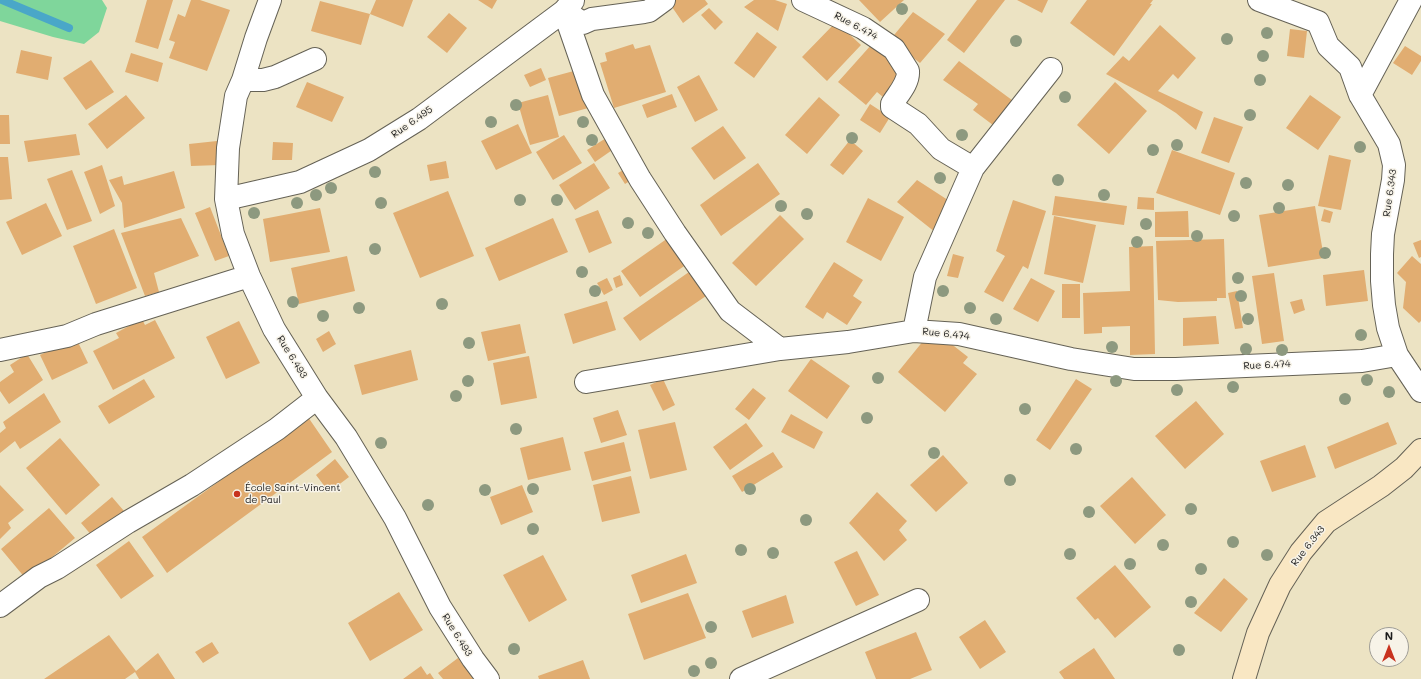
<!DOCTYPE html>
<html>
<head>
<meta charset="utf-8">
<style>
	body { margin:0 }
	#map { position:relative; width:1421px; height:679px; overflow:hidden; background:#ece3c3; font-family:Mali,sans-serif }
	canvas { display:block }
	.north { position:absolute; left:1369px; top:627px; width:40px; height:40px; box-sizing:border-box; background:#f7f3e8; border:1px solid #9f9d96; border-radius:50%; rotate:0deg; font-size:11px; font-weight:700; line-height:16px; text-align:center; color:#1c1c1c }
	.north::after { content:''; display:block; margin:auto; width:14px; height:18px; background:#c8321e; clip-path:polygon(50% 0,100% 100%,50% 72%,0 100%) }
</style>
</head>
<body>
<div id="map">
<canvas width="1421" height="679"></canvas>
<div class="north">N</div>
</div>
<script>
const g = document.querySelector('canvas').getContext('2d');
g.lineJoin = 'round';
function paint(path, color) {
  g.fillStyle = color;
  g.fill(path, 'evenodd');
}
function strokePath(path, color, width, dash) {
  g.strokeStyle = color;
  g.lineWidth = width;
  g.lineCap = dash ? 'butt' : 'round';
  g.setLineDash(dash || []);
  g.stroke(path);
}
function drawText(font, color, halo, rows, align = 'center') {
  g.font = font + ' Mali,sans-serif';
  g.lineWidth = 3;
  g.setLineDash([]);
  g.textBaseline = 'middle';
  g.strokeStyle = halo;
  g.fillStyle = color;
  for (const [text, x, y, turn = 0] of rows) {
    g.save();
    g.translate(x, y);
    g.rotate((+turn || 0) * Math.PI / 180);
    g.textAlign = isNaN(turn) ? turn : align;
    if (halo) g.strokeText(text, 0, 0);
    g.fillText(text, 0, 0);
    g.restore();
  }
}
paint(new Path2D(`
	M0,0H102L107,8L99,32L84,44L53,37L0,21Z`), '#7fd69b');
strokePath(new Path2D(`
	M2,0L69,28`), '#4aa7c8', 8);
paint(new Path2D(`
	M147,0H173L158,49L135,42Z
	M191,0H200L230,10L207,71L169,58L175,42L169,40L178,14L185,17Z
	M376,0H413L403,27L370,14Z
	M478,0H497L492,9Z
	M675,0H705L708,4L683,23L670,4Z
	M754,0H775L787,4L778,31L744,7Z
	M859,0H904L880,22Z
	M977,0H1005L964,53L947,40Z
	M1017,0H1048L1042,13Z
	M1087,0H1153L1150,4H1152L1114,56L1070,23Z
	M320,1L370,14L361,45L311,31Z
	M709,8L723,22L715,30L701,15Z
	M913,12L945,34L920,63L890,40Z
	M449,13L467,28L447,53L427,37Z
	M836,22L861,45L827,81L802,57Z
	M1160,25L1196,58L1178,79L1173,74L1158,91L1203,112L1196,130L1176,113L1160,103L1106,74L1123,56L1129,61Z
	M1290,29L1307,31L1304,58L1287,56Z
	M757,32L777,47L754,78L734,63Z
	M633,44L635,49L650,45L666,92L614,108L600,63L607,61L605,53Z
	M872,44L899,68L902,76L883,97L877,92L866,105L838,82Z
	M1405,46L1421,56V61L1412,75L1393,63Z
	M21,50L52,57L48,80L16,73Z
	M131,53L163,63L158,82L125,72Z
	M91,60L114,92L86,110L63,78Z
	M959,61L1016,103L997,128L973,110L978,104L943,80Z
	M541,68L546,80L530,87L524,75Z
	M581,69L592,107L559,116L548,78Z
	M699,75L718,110L695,122L677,87Z
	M307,82L344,97L332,122L296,107Z
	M1115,82L1147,111L1109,154L1077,125Z
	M672,94L677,107L647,118L642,105Z
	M126,95L145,118L107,149L88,124Z
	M548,95L559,137L530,145L518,103Z
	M1310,95L1341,117L1318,150L1286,128Z
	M819,97L840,115L807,154L785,135Z
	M870,104L890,117L880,133L860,120Z
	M0,115H9L10,144H0Z
	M1214,117L1243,127L1229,163L1201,153Z
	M518,124L532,153L496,170L481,141Z
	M723,126L746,158L714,180L691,148Z
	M76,134L80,155L28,162L24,141Z
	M564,135L582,163L553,180L536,152Z
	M611,135L618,146L595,162L587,150Z
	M850,140L863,151L843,175L830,165Z
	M217,141L220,165L191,166L189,144Z
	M273,142L293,143L292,160H272Z
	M1172,150L1235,173L1220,215L1156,193Z
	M1329,155L1351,160L1341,210L1318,206Z
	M0,157H8L12,199L0,200Z
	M446,161L449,178L430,181L427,165Z
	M594,163L610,188L575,210L559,185Z
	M758,163L780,194L721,236L700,205Z
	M102,165L115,206L100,214L84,172Z
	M630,166L636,177L625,184L618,173Z
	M72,170L92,221L67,230L47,179Z
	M174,171L185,208L124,228L122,203L109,180L122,176L124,185Z
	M917,180L954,204L935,232L897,202Z
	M448,191L474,256L420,278L393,213Z
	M1055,196L1127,206L1124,225L1052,215Z
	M1138,197L1154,198V210L1137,209Z
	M868,198L904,217L881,261L846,242Z
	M1013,200L1046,211L1028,269L1023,266L1003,302L984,292L1005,256L996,251Z
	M46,203L62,236L22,255L6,222Z
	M1315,206L1324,258L1268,267L1259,215Z
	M210,207L229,256L215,261L195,213Z
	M320,208L330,252L270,262L263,219Z
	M1324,209L1333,212L1330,223L1321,221Z
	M598,210L612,243L589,253L575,219Z
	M1188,211L1189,237H1155V212Z
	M780,215L804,239L756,286L732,263Z
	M1054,216L1096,225L1083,283L1044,274Z
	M181,218L199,256L154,273L159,292L145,296L121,233Z
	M553,218L568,252L499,281L485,248Z
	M114,229L137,288L96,304L73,246Z
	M668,238L687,264L640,297L621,271Z
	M1224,239L1226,298H1217V301L1178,302L1158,300L1156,241Z
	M1421,240V257L1419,258L1413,243Z
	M1153,246L1155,354L1130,355V326L1102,327V333L1084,334L1083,293L1130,291L1129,247Z
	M953,254L964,257L958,278L947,276Z
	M347,256L355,291L299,304L291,268Z
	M1412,256L1421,264V321L1419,323L1403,308L1406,282L1397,273Z
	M834,262L863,280L853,296L862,302L847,325L827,312L823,319L805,307Z
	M1364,270L1368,301L1326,306L1323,275Z
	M689,272L706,296L640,341L623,318Z
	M1274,273L1284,341L1262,344L1252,276Z
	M620,275L623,285L616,288L613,278Z
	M607,278L613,290L604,295L597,283Z
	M1031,278L1055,291L1038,322L1013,309Z
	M1062,284H1080V318H1062Z
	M1237,291L1243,328L1235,329L1228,293Z
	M1302,299L1305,310L1294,314L1290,302Z
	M607,301L616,330L573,344L564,314Z
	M1216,316L1219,344L1183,346V318Z
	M142,319L145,325L155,320L175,358L113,390L93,351L119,338L116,333Z
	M239,321L260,363L226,379L206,337Z
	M520,324L526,353L488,361L481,332Z
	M329,331L336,344L323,352L316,339Z
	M928,335L940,344L945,339L968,357L963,363L977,374L945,412L898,372Z
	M76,338L88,363L52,380L40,355Z
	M411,350L418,380L362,395L354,365Z
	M27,354L43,380L9,404L0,391V382L14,372L10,365Z
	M529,356L537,398L501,405L493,363Z
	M811,359L850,386L827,419L788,391Z
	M144,379L155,397L109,424L98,406Z
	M663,379L675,405L663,411L650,385Z
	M1076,379L1092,389L1050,450L1036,440Z
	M753,388L766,398L749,420L735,409Z
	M44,393L61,422L20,449L15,441L0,453V433L6,428L3,422Z
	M1196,401L1224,434L1185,469L1155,436Z
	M618,410L627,435L601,443L593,418Z
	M791,414L823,432L814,449L781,432Z
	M308,417L332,452L167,573L142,537Z
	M675,422L687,470L650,479L638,430Z
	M1388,422L1397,444L1335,469L1327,447Z
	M746,423L763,446L730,470L713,447Z
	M563,437L571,470L528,480L520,448Z
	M60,438L100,485L66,515L26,468Z
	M624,442L631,471L592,481L584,452Z
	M1305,445L1316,477L1272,492L1260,461Z
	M773,452L783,467L742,492L732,476Z
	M943,455L968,483L936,512L910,485Z
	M335,459L349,477L329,492L316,475Z
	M631,476L640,513L602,522L593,485Z
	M1132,477L1166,515L1135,544L1100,506Z
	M0,485L24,510L8,523L11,528L0,539Z
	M522,485L533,512L501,525L490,497Z
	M877,492L907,521L899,530L907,540L884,561L849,523Z
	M112,497L124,511L93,537L81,523Z
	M49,508L75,538L26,579L1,549Z
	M129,541L154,576L121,599L96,565Z
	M857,551L879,595L856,606L834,562Z
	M686,554L697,583L641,603L631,575Z
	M543,555L567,600L529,622L503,575Z
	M1115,565L1151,607L1115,638L1098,618L1095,620L1076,598Z
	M1224,578L1248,599L1221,632L1194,613Z
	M399,592L423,630L370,661L348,623Z
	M688,593L706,638L644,660L628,614Z
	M786,595L794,623L752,638L742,611Z
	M985,620L1006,652L980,669L959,637Z
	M916,632L932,670L910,679H876L865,652Z
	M109,635L136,671L158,653L175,679H139L135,672L125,679H44Z
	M212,642L219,653L203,663L195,652Z
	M1094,648L1115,679H1064L1059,672Z
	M458,658L474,679H443L438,673Z
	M583,660L590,679H539L538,676Z
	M421,666L427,675L430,673L434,679H403Z`), '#e1ad71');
const street = new Path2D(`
	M270,0L256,38L243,80L236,96L228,148L226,199L233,234L249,276L274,329L317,398L346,437L395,518L440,607L473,659L488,679
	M803,0L863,28L894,49L908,71C909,83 898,94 892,104V107L918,124L941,149L973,168L925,277L914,331L959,334L1071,359L1134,369H1176L1362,361L1397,355
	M1259,0L1318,22L1328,46L1350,67L1360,95L1389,144L1394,165L1393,180L1383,234L1382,254V281L1384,305L1388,328L1397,355L1421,391
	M564,11L593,95L640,179L675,233L730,311L780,349
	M564,11L583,23L592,19L644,12L649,11L664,0
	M243,80H263L275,77L315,59
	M1360,95L1411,0
	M973,168L1051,69
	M226,199L300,182L369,150L419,119L564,11L573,1
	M0,350L67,336L96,324L249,276
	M586,382L780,349L848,342L914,331
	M0,606L39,577L57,568L128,522L192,485L277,429L317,398
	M741,679L918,600`);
const secondary = new Path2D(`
	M1244,679L1258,633L1280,585L1301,552L1326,522L1381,486L1404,468L1421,450`);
strokePath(street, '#656256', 24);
strokePath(secondary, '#656256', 24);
strokePath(street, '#fff', 22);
strokePath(secondary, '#f9e7c3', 22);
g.fillStyle = '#8d997f';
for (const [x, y] of [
	[902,9],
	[1267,33],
	[1227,39],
	[1016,41],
	[1263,56],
	[1260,80],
	[1065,97],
	[516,105],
	[1250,115],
	[491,122],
	[583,122],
	[962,135],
	[852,138],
	[592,140],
	[1177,145],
	[1360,147],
	[1153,150],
	[375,172],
	[940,178],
	[1058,180],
	[1246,183],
	[1288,185],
	[331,188],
	[316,195],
	[1104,195],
	[520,200],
	[557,200],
	[297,203],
	[381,203],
	[781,206],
	[1279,208],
	[254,213],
	[807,214],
	[1234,216],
	[628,223],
	[1146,224],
	[648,233],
	[1197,236],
	[1137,242],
	[375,249],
	[1325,253],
	[582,272],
	[1238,278],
	[595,291],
	[943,291],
	[1241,296],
	[293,302],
	[442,304],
	[359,308],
	[970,308],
	[323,316],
	[996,319],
	[1248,319],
	[1361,335],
	[469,343],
	[1112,347],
	[1246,349],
	[1282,350],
	[878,378],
	[1367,380],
	[468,381],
	[1116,381],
	[1233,387],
	[1177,390],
	[1389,392],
	[456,396],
	[1345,399],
	[1025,409],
	[867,418],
	[516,429],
	[381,443],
	[1076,449],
	[934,453],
	[1010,480],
	[533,489],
	[750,489],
	[485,490],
	[428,505],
	[1191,509],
	[1089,512],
	[806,520],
	[533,529],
	[1233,542],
	[1163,545],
	[741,550],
	[773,553],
	[1070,554],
	[1267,555],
	[1130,564],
	[1201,569],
	[1191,602],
	[711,627],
	[514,649],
	[1179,650],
	[711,663],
	[694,671]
]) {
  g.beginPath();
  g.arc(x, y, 6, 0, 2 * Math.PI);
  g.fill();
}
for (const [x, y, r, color] of [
	[237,494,4,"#c8321e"]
]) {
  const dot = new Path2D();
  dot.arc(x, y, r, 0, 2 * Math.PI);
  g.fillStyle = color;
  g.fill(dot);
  strokePath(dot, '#f7f3e8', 1.5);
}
drawText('10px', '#1c1c1c', '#f7f3e8', [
	["Rue 6.474",856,26,28],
	["Rue 6.495",412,122,-35],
	["Rue 6.343",1390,193,-82],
	["Rue 6.474",946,334,6],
	["Rue 6.493",292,357,58],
	["Rue 6.474",1267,365,-3],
	["Rue 6.343",1308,546,-52],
	["Rue 6.493",457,635,58]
]);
drawText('10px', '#1c1c1c', '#f7f3e8', [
	["École Saint-Vincent",245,488],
	["de Paul",245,500]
], 'left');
</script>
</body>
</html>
